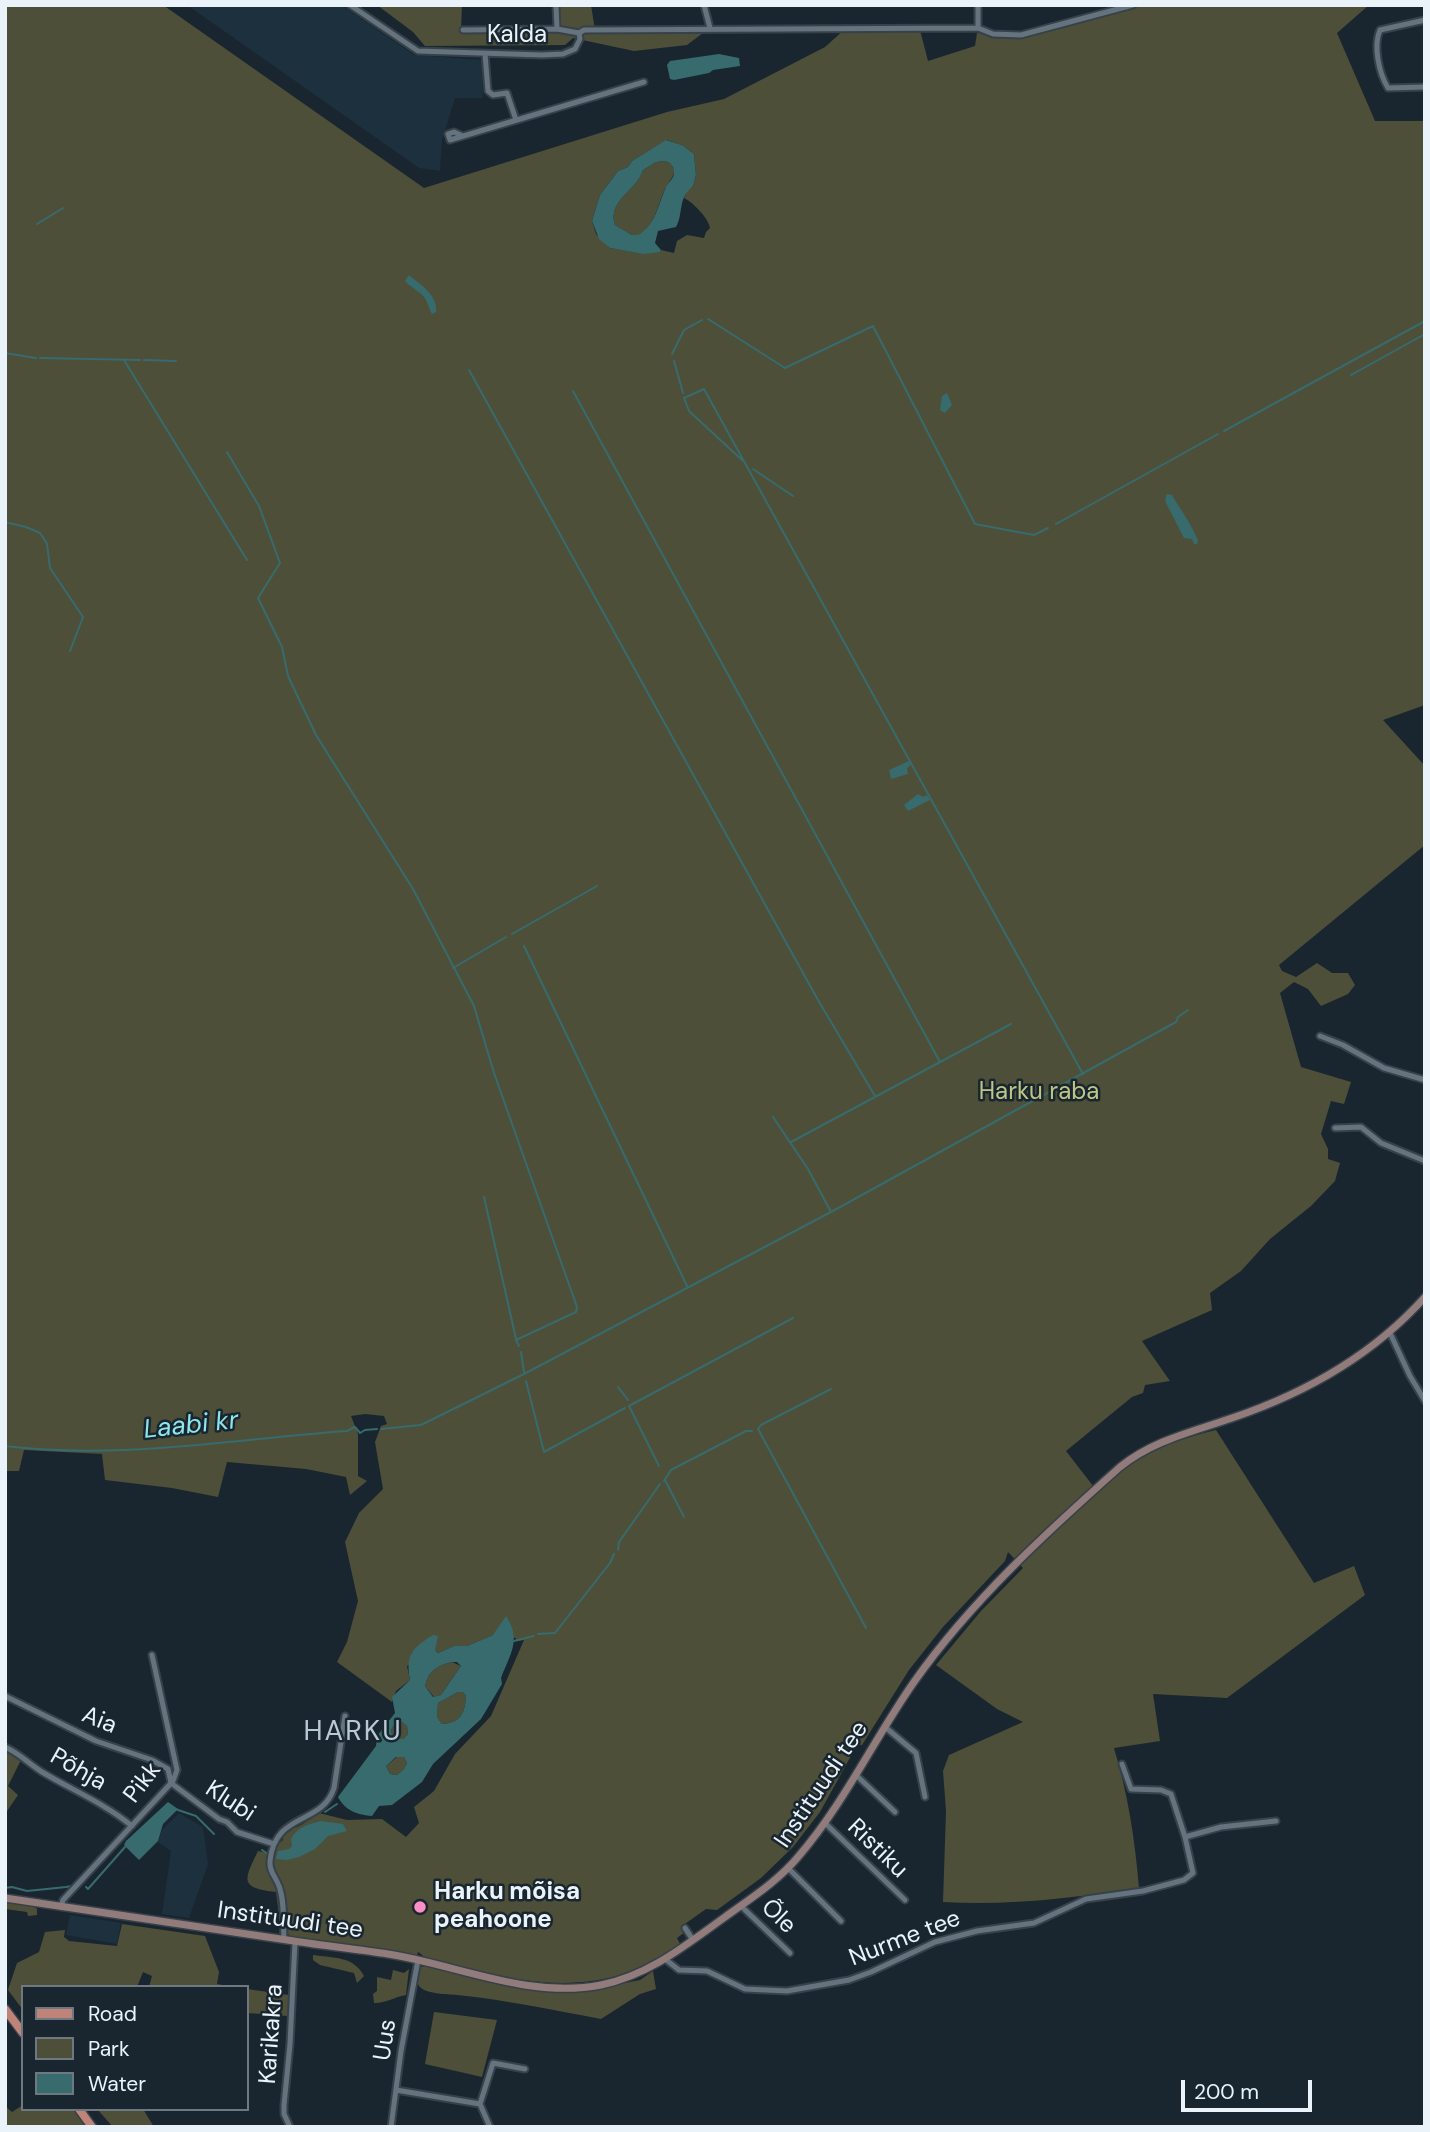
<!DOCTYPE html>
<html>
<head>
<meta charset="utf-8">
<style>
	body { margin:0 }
	#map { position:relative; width:1430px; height:2132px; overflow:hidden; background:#192630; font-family:"DM Sans",sans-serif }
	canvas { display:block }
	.frame { position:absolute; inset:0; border:7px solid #eaf3fa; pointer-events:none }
	.legend { position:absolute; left:21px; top:1985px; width:228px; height:126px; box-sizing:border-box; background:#192630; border:2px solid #6d7881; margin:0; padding:9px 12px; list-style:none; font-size:21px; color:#eaf3fa }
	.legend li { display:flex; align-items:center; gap:14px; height:35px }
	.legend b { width:35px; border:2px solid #6d7881 }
	.scale { position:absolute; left:1181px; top:2080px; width:131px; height:32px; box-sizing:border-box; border:4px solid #eaf3fa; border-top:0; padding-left:9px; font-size:21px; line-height:24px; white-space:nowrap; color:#eaf3fa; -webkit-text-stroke:5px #192630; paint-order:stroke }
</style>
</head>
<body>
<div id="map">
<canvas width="1430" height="2132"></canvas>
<div class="frame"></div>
<ul class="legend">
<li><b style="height:9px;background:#bf8379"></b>Road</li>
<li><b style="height:19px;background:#4d4f39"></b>Park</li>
<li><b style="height:19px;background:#376b6e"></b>Water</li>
</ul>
<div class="scale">200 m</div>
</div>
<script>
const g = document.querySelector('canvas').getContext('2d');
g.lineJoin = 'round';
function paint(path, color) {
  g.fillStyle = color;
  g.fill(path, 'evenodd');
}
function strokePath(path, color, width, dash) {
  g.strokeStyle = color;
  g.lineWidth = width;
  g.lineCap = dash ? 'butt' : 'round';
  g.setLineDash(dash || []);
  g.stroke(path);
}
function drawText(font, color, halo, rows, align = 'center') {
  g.font = font + ' "DM Sans",sans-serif';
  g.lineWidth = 5;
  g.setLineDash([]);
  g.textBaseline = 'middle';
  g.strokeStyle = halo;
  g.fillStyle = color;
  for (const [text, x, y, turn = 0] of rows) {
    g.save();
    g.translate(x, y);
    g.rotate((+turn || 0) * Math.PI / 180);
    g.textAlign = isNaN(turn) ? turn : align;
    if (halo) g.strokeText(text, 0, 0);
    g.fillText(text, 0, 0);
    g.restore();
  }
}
paint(new Path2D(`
	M187,5H341L414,55L482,60L483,98H455L442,140L440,171L419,168Z
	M179,1813L203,1827L208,1864L189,1918L162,1914L171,1851L158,1842L162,1830Z
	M70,1915L121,1923L117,1944L66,1935Z`), '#1d303e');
paint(new Path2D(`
	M5,5H163L424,188L667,112L724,99L825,47L845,29L920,30L928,61L975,46L977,33L1021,35L1133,5H1369L1337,33L1375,121H1425V705L1383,720L1425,766V845L1279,965L1282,971L1296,977L1317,963L1332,973H1348L1355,985L1348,994L1321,1006L1308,989L1294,982L1280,993L1301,1067L1351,1082L1344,1104L1331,1101L1321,1134L1328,1149V1159L1340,1163L1335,1181L1311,1206L1270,1239L1241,1271L1210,1293L1212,1310L1142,1341L1170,1381L1145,1385L1143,1393L1132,1397L1066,1451L1097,1491C1141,1454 1160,1444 1216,1430L1314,1583L1354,1566L1365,1595L1227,1698L1153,1694L1160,1741L1114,1748C1128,1794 1135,1840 1139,1888C1074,1898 1008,1906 943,1902L946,1811L943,1771L949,1755L1023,1722L997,1709L936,1665L981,1611L1023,1568L1008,1552L1005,1561L943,1627L909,1670L862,1745H857L820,1812L793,1847L761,1878L717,1910L706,1909L682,1926L685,1932L677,1938L680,1944L663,1957H658L656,1961C596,1990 547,1986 483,1973C470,1970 436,1965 426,1958C423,1957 421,1953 418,1952L417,1956L289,1937L285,1919L279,1916L276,1892C239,1888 244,1880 258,1851L267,1853L283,1840L282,1834C288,1828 292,1830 299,1826C306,1823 311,1817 319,1813L347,1820L382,1819L406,1837L419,1823L414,1807L434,1791L455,1754L491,1716L524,1640L515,1641L516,1638L493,1635L467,1646H454L438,1653L435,1650L407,1666L410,1680L396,1691L392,1702L337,1662L347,1642L358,1601L345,1542L359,1513L383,1489L375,1442L381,1426L387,1424L384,1416L365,1414L351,1416L358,1434V1476L367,1481L350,1495L346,1477L306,1469L227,1462L218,1497L172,1488L105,1480L102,1454L24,1450L19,1471H5ZM667,140L682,145L694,154L696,175L693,186L688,189L684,198C693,202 709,219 710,228L706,232L704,238L687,235L677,241L674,253L661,250L660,252H635L610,248L596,234L592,221L600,195L618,171L628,167L632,161Z
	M377,5H462L461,30H558L557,5H591L595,30L703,33L687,45L634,51L573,38L565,45L425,46L413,32Z
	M665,161L671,164L675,170C673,178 668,183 664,191C657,207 655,225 639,235H632L615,225C607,200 637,191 643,170L656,162Z
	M452,1662L461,1666L441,1695L434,1697L425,1686C428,1671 438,1665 452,1662Z
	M458,1692H463L466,1696C465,1714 460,1723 442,1724L437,1717L438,1703Z
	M402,1722L407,1726L408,1734L403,1739H393L391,1730L394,1725Z
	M5,1752L21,1760L8,1786L18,1795L5,1814Z
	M397,1757H404L407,1763L404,1769L397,1775L390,1774L386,1766Z
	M5,1901L34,1906L37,1909V1915L28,1916L27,1912L5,1909Z
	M122,1924L205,1936L219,1972L217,1984L233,1987H149L152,1976L143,1972L137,1987H23V2010L8,1990L17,1963L39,1952L45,1932L65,1930L64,1937L69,1941L117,1946Z
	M313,1955C333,1958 354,1956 364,1976L357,1983L354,1973L320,1965L313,1960Z
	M424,1966L516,1987L579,1992L640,1980L653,1971L656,1989L640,1994L601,2019C553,2010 506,2000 457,1995C447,1994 428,1994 421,1988C415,1983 418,1973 421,1967Z
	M409,1969L406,1995C394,1997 387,2003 374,2003L373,1994L377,1991V1977L391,1980L393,1970L404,1973Z
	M247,1989L289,1995L288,2016L247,2013Z
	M434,2012L497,2020L482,2077L425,2064Z
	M23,2105V2109H74L86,2127H5V2106L12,2112Z
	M97,2109H143L154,2127H113Z`), '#4d4f39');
paint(new Path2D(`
	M719,54L739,58L740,66L713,70L709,73L674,80L670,79L667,65L670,61Z
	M666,140L682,145L694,154L696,175L693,186C677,199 684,213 676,227L658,231L655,243L661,250L660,252L644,254L610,248L599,239L592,221L600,195L618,171L628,167L632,161ZM665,161C670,163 675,166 674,173C674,178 668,183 666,187C658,204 656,225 638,235H632L615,225C607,200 637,191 643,170L656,162Z
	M409,275C421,285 438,295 436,312L432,314C429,309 428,302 424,297C419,291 410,287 405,281Z
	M947,393L952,405L945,413L940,410L942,396Z
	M1167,494L1172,495C1181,511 1192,524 1198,541L1197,544H1194L1192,539L1184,538L1165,501Z
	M909,761L911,765L907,768L908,774L891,779L889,770Z
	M918,794L923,797L927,795L930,800L908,811L904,805Z
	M506,1616C522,1640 510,1654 501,1678L502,1684L481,1719L433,1764L422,1782L392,1805L379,1806L372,1816C359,1815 345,1811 338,1797L376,1746L377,1736L395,1713L392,1697L410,1680C405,1654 413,1648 433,1635L438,1636L435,1650L438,1653L454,1646H467L493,1635ZM452,1662H457L461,1666L441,1695L433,1697L425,1686C428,1671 438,1665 452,1662ZM458,1692H463L466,1696C465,1714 460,1723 442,1724L437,1717L438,1703ZM402,1722L407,1726L408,1734L403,1739H393L391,1730L394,1725ZM396,1757H404L407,1763L404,1769L397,1775L390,1774L386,1766Z
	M168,1802L178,1809L163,1824L158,1841L139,1860L124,1845L126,1841Z
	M321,1821L343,1824L347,1831L328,1836L315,1849L299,1857L287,1860L276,1859L278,1851L289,1849L292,1846L291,1839C297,1827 309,1824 321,1821Z`), '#376b6e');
strokePath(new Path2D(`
	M37,224L63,208
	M708,319L785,368L873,326L975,524L1034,535L1048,528
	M5,353L36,358
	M672,354L684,330L702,320
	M40,358L140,360
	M124,360L247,560
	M144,360L176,361
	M674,361L683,393
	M469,370L818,1000L875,1096
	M1351,375L1425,334
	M573,391L940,1062
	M684,398L704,389L1083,1074
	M684,398L689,411L742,460
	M1224,431L1425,321
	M227,452L259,506L280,563L258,598L282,647L288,676L316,735L413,889L474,1006L494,1073L577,1307L576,1312L516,1340L519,1346
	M753,469L793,496
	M5,522L26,527L40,533L44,539L47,544L50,568L83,617L70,651
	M1056,524L1218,434
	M512,934L597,886
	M524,946L687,1286
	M453,968L506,937
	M773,1117L808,1169L831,1212
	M791,1142L1011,1024
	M484,1197L516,1339
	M521,1352L524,1372
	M526,1381L544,1452L625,1408
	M618,1387L628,1400
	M831,1389L761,1425L758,1429L866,1628
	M381,1429L421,1425L524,1374L831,1212L1176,1022L1178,1017L1188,1010
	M5,1446C119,1460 233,1439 347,1431L355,1427L360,1433L365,1430L377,1429
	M659,1466L629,1406L793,1318
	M665,1480L684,1517
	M664,1481L671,1470L746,1431H752
	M618,1550L619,1542L660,1484
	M538,1634L555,1633L610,1563L614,1554
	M514,1641L534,1636
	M175,1809L196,1816L214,1834
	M325,1812L337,1804
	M262,1850L268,1854
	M86,1887L88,1889L125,1847
	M5,1888L12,1887L27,1891L66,1887L72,1886L77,1880`), '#376b6e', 2);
const street = new Path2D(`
	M350,5L418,51L542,55L563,54L575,49L580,39L579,33L584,30L978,28L993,34L1021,35L1133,5
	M556,5L557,29L579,33
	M704,5L710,28
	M1425,20L1380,30C1373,46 1379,73 1388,88L1425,87
	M978,28V5
	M463,30L557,29
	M485,54L488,91L493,95L507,93L516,120
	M463,136L454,132L448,134L450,140L644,82
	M1320,1036L1343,1045L1384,1068L1425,1080
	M1335,1128L1361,1127L1381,1143L1425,1161
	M1390,1333L1410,1376L1425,1401
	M5,1696L96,1741L152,1760L168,1769L171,1783L219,1819L227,1822L237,1832L274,1844
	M885,1727L916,1753L925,1797
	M5,1747C19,1753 29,1764 42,1772C72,1790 104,1803 132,1826
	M1122,1764L1131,1789L1161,1790L1171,1794L1185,1837
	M856,1775L895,1812
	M825,1823L905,1900
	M788,1868L841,1921
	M741,1906L790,1953
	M61,1907L63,1900L173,1781L177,1770L152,1655
	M685,1928L693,1940
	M284,1940C283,1923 285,1902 279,1886C276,1877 269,1872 270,1861C275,1811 322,1826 334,1788L345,1716
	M665,1959L679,1970L707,1971L745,1989L787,1991L849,1980L871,1972L935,1942L977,1931L1034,1923L1086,1899L1143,1891L1184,1880L1193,1873L1185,1837L1221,1827L1276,1821
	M396,2090L480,2104L490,2127
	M480,2104L493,2063L525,2069
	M290,2127L284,2114V2105L290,2044L295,1942
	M391,2127L401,2051L418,1960`);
const secondary = new Path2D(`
	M5,1898C101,1913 198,1926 294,1941C325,1946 357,1949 388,1954C458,1965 529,1999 601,1985C649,1975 686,1945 725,1917C750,1899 778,1881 798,1857C844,1804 874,1739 914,1682C971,1601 1047,1532 1120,1467C1154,1440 1192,1432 1232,1418C1306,1393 1373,1355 1425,1297`);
const primary = new Path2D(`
	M5,2009L23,2033
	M79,2109L92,2127`);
strokePath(street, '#374149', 9);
strokePath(secondary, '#374149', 10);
strokePath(primary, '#374149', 11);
strokePath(street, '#64737e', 5);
strokePath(secondary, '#927b7b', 7);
strokePath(primary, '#bf8379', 8);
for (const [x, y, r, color] of [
	[420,1907,7,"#fb8fc5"]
]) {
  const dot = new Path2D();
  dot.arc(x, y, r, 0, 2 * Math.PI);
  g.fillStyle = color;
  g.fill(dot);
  strokePath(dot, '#192630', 2.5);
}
drawText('24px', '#eaf3fa', '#192630', [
	["Kalda",517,36],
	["Aia",99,1721,22],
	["Põhja",78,1770,30],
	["Pikk",143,1783,-53],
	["Instituudi tee",822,1785,-56],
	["Klubi",230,1802,33],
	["Ristiku",877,1849,44],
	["Õle",778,1917,44],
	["Instituudi tee",290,1921,8],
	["Nurme tee",905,1939,-21],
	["Karikakra",272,2034,-86],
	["Uus",386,2040,-81]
]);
drawText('24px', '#bfc584', '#192630', [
	["Harku raba",1039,1093]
]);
drawText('bold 24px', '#eaf3fa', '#192630', [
	["Harku mõisa",434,1893],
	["peahoone",434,1921]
], 'left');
drawText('italic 26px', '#8ee6ed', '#192630', [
	["Laabi kr",191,1426,-6]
]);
g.letterSpacing = '2px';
drawText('28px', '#b8c9d5', '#192630', [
	["HARKU",353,1733]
]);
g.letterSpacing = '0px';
</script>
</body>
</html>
